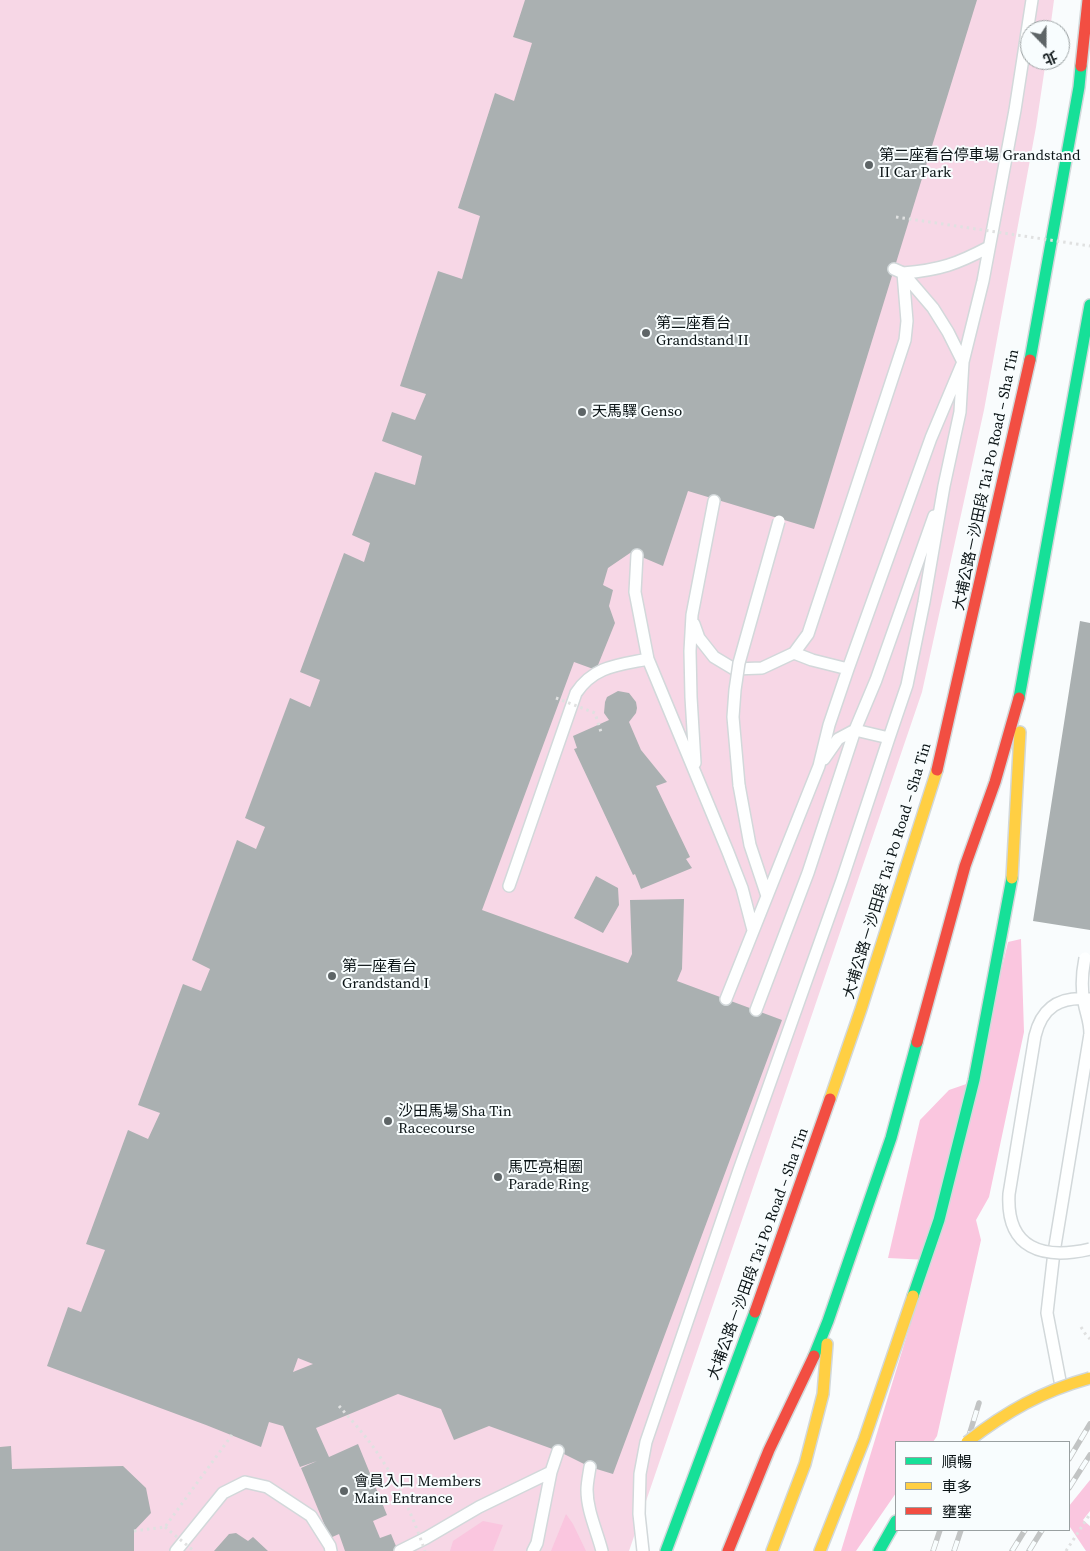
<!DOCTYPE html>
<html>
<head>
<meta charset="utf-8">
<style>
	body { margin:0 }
	#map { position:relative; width:1090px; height:1551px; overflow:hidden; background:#f9fcfd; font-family:"Source Serif 4","Noto Sans TC",serif }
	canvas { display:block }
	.legend { position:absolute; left:895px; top:1441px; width:175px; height:90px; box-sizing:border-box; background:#f8fdfe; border:1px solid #99a0a1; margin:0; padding:6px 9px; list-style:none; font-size:15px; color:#0b1416 }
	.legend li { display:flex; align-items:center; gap:10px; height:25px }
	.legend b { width:25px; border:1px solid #99a0a1 }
	.north { position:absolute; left:1020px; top:20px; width:50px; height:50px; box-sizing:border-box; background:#f8fdfe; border:1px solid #99a0a1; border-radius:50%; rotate:158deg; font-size:14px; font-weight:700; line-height:20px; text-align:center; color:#0b1416 }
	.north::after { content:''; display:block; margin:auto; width:18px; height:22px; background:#5e6567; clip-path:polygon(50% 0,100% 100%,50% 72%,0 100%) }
</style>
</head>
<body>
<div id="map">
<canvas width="1090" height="1551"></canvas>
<ul class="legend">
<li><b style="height:6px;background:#16e098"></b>順暢</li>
<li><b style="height:6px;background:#ffcf43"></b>車多</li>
<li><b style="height:6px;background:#f24e42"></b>壅塞</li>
</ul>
<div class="north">北</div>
</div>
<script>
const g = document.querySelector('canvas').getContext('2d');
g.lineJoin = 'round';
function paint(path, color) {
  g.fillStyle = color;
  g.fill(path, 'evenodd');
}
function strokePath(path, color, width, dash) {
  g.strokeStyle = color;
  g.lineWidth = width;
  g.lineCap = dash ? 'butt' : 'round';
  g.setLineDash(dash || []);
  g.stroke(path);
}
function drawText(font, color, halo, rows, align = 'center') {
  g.font = font + ' "Source Serif 4","Noto Sans TC",serif';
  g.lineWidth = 4;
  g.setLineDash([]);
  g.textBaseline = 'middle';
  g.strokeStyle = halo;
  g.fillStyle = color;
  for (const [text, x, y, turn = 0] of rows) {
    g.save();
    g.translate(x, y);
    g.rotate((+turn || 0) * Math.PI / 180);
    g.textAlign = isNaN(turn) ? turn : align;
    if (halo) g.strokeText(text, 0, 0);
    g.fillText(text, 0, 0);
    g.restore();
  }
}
paint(new Path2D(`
	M0,0H1054L1050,30H1030V60H1046L1036,127L984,410L922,692L629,1551H0Z`), '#f7d7e6');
paint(new Path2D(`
	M1021,939L1024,1032L989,1197L976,1220L981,1240L937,1436L933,1442H896V1493L856,1551H841L921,1289L928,1260L888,1258L920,1120L949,1090L975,1081L1008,942Z
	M1090,1480V1511L1083,1520L1090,1526V1551H1086L1070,1527L1069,1506Z
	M566,1514L573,1524L586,1551H551Z
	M483,1521L503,1525L493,1551H450L453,1541Z`), '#fac6df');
paint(new Path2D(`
	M525,0H977L814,529L688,491L663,566L637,555L630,553L608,568L603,585L613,590L609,606L615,623L596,670L574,662L482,910L628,963L632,954L630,900L684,899L682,969L677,981L782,1020L613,1474L590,1467L558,1451L489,1426L454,1440L441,1409L398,1394L316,1428L329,1457L358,1444L387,1515L373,1521L380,1538L391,1534L398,1551H345L339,1534L330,1538L301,1468L317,1461L300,1467L283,1426L269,1422L261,1447L206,1425L47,1366L68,1307L81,1312L105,1250L86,1244L128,1130L148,1139L160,1113L138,1105L183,984L201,991L210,969L192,960L237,840L256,849L265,827L245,818L290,698L310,707L320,680L300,672L344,553L364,562L370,543L352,535L375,472L415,485L422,456L382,441L392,412L415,420L426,394L400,386L438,271L462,279L480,216L458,208L495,93L514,101L532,43L513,37ZM298,1358L313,1364L293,1372Z
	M1080,621L1090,623V930L1033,921Z
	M618,691L629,693L636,702L637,708L636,713L629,722L641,750L667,782L656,786L690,857L686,859L692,868L641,889L635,874L633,875L574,749L577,748L573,736L609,720L604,713L605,702L607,697Z
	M596,876L618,888L619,905L603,933L574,918Z
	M11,1446L12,1469L123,1466L146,1488L151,1513L134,1531V1551H0V1447Z
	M236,1533L248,1541L253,1537L268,1551H214L229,1534Z`), '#aab0b1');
const lane = new Path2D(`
	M903,273C940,270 957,264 989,247
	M637,555L635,592L648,659L728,852L742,888L753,930
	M694,624L699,638L714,657L734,669L762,668L794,653L812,660L848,669
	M794,653L808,634L905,340L907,321L903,273
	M824,759L838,739L855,730L889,738
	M695,763L691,697L690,651L692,615L714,501
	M739,785L750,845L767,896
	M509,886L576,693C594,666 618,665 648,659
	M726,999L819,766L829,725L848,669L931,438L963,362L983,281L1015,110L1032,0
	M756,1010L808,873L855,730L876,680L934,516
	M1061,1386L1047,1313L1054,1252L1090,1034
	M590,1467C589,1474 587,1483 587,1490C587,1511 597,1531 602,1551
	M176,1551L223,1493L245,1482L267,1487L311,1516L330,1546L331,1551
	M400,1551L426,1538L479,1507L551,1472
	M533,1551L537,1543L551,1472L558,1451
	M643,1551L639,1514L640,1474L646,1442L739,1170L842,880L889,738L907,685L924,602L944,486L960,412L963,362L948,332L933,308L903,273L894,269`);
const fast = new Path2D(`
	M1030,360L1079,87L1081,66
	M1019,698L1090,305
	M913,1296L939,1220L974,1080L1012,878
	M814,1356L828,1321L891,1138L917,1042
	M666,1551L755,1312
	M879,1551L896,1521`);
const slow = new Path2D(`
	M1012,878L1020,732
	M830,1099L861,1009L937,770
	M772,1551L805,1464L823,1394L827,1344
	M820,1551L864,1440L913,1296`);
const jam = new Path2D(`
	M1081,66L1088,0
	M937,770L1030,360
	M917,1042L965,866L995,782L1019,698
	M755,1312L830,1099
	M728,1551L769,1450L814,1356`);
strokePath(lane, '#d2d8da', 14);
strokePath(fast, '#d2d8da', 14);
strokePath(slow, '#d2d8da', 14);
strokePath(jam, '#d2d8da', 14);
strokePath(new Path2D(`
	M1081,1327L1086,1335L1090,1339
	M134,1531L165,1527L232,1435
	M1066,1551L1090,1514`), '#e0e1e1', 3, [2.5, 4]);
strokePath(lane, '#feffff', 11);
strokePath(fast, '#16e098', 11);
strokePath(slow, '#ffcf43', 11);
strokePath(jam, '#f24e42', 11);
const rail = new Path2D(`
	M967,1442L979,1403
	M1069,1459L1090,1424
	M1069,1488L1090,1455
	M933,1551L940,1530
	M954,1551L961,1530
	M1012,1551L1025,1530
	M1029,1551L1042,1530`);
strokePath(rail, '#c2c4c4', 5.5);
strokePath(rail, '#f8fdfe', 4, [11]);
const laneBridge = new Path2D(`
	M739,785L733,717L735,690L739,663L779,521
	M1085,958C1082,973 1081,987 1084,1002C1086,1014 1090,1021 1090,1034
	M1090,999C1060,996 1042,1007 1035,1036L1009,1194C1006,1249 1043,1260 1090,1249`);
const slowBridge = new Path2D(`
	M967,1442C1006,1412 1042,1391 1090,1378`);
strokePath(laneBridge, '#d2d8da', 14, []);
strokePath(slowBridge, '#d2d8da', 14, []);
strokePath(new Path2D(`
	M896,217L1090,246
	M556,698L595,713L601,732
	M339,1406C352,1421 367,1437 378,1454C399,1484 413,1517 425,1551
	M165,1527L194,1551`), '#e0e1e1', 3, [2.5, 4]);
strokePath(laneBridge, '#feffff', 11);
strokePath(slowBridge, '#ffcf43', 11);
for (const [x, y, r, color] of [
	[869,165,5,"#5e6567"],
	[646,333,5,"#5e6567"],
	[582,412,5,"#5e6567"],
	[332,976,5,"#5e6567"],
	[388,1121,5,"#5e6567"],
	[498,1177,5,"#5e6567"],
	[344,1491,5,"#5e6567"]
]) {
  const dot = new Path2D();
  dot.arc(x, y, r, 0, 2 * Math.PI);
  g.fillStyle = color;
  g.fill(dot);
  strokePath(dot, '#f8fdfe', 2);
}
drawText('15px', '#0b1416', '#f8fdfe', [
	["第二座看台停車場 Grandstand",879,156],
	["II Car Park",879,173],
	["第二座看台",656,324],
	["Grandstand II",656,341],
	["天馬驛 Genso",592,412],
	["第一座看台",342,967],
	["Grandstand I",342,984],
	["沙田馬場 Sha Tin",398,1112],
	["Racecourse",398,1129],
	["馬匹亮相圈",508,1168],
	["Parade Ring",508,1185],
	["會員入口 Members",354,1482],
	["Main Entrance",354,1499]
], 'left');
drawText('15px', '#0b1416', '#f8fdfe', [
	["大埔公路－沙田段 Tai Po Road – Sha Tin",987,480,-78],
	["大埔公路－沙田段 Tai Po Road – Sha Tin",888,871,-73],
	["大埔公路－沙田段 Tai Po Road – Sha Tin",759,1254,-70]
]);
</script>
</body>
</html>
